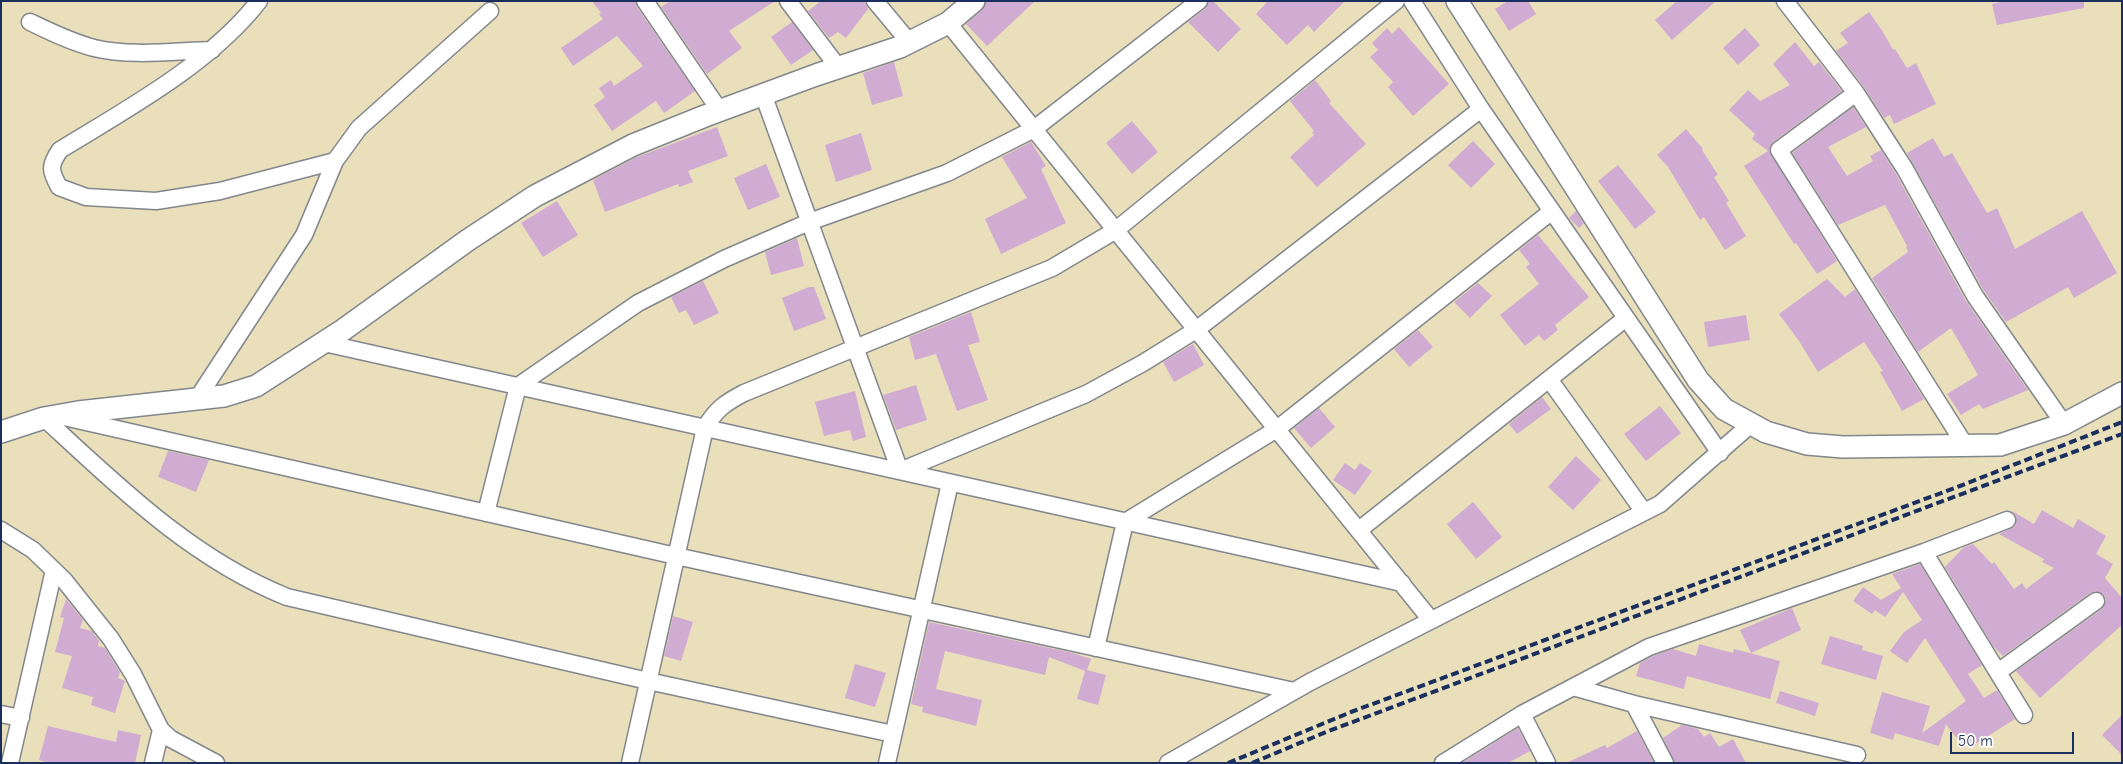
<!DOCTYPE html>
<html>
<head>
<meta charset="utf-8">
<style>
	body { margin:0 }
	#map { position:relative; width:2123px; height:764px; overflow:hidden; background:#e9dfbb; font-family:"Comic Neue",sans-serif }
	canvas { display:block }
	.frame { position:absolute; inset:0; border:2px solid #1b2f5e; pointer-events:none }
	.scale { position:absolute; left:1950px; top:732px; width:124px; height:22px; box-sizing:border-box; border:2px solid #1b2f5e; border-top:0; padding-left:6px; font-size:15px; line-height:18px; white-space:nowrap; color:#1b2f5e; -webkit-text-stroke:4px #fdfcf7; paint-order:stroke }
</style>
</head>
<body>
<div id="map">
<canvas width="2123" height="764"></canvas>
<div class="frame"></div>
<div class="scale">50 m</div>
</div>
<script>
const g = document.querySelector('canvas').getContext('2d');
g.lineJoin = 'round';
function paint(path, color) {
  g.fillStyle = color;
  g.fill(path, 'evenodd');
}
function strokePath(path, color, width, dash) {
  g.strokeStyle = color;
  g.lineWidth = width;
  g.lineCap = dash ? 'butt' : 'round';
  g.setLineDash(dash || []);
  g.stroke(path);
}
paint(new Path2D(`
	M592,1H635L637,7L695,91L664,113L656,101L612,131L594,105L605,97L599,88L611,80L614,86L643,66L617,36L573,66L561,48L603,19L599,14L601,13Z
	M670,1H775L729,31L742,48L707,74L661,7Z
	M821,1H865L868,9L846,38L838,32L829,38L808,11Z
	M986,1H1035L987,46L966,24L982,10Z
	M1209,1H1213L1241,29L1218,52L1188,22L1205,9Z
	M1268,1H1345L1314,32L1308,25L1287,45L1256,14Z
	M1508,1H1528L1536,14L1509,31L1495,9Z
	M1677,1H1716L1672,40L1655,20Z
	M2004,1H2084V8L1997,25L1992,4Z
	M1869,12L1883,32L1893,50L1895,49L1907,68L1916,63L1936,104L1894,124L1890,115L1884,118L1864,87L1836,51L1848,43L1840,33Z
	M792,22L813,50L791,65L771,37Z
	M1399,27L1449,84L1413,116L1388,87L1393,82L1370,57L1378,50L1372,43L1387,28L1392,34Z
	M1745,28L1760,45L1738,65L1723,48Z
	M1795,42L1814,66L1819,62L1842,91L1773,142L1769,150L1837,261L1817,274L1796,243L1794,244L1744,166L1768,151L1752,139L1755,134L1729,110L1748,90L1760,101L1790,85L1773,64Z
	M894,62L903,96L872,105L863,73Z
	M1315,80L1331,101L1329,103L1366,144L1317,187L1290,157L1314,135L1312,133L1314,131L1290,101Z
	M1853,107L1866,127L1828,147L1847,176L1873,161L1870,156L1881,150L1896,174L1966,301L2028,390L1983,409L1979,404L1961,415L1947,394L1978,375L1951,328L1918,352L1872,278L1908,252L1906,247L1907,246L1885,205L1838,225L1792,153Z
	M1132,121L1158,152L1132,174L1106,143Z
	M717,127L728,156L688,171L693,182L679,187L678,184L605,212L593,180L637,157Z
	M1686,129L1703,149L1702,150L1718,175L1714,177L1729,201L1726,203L1746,236L1725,250L1704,217L1700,220L1668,167L1657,155Z
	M861,133L872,170L836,182L825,145Z
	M1933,138L1944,157L1952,153L1987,213L1997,208L2015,249L2082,211L2117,273L2074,298L2068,287L2006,322L1984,291L1907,153Z
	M1473,141L1495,164L1471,188L1448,165Z
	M1031,142L1046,166L1041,169L1066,223L1001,254L985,219L1027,198L1002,157Z
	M766,164L780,197L748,210L734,178Z
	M1618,165L1656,212L1635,229L1598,181Z
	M557,201L578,235L543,257L521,223Z
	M1576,211L1584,223L1579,228L1569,218Z
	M1538,235L1589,297L1555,325L1558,330L1544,341L1539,335L1525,346L1500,315L1539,284L1526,267L1530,264L1519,250Z
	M797,238L804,266L771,275L765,252Z
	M1827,279L1845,297L1855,289L1924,399L1902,411L1880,372L1883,371L1864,342L1818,372L1799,341L1779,314Z
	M703,281L719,313L694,325L686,310L679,313L671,297Z
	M1478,283L1492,296L1470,318L1454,302Z
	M809,287H814L826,319L794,331L782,298Z
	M971,312L980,342L968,345L988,400L957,411L936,354L915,360L909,337Z
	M1746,315L1750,340L1708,347L1704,322Z
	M1418,330L1433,347L1409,367L1394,349Z
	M1193,344L1204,365L1174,382L1163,362Z
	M916,385L927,420L896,430L883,395Z
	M855,391L866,437L853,441L850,430L824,436L815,402Z
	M1542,397L1551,409L1517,434L1509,424Z
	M1660,406L1681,433L1646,461L1624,434Z
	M1319,408L1335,427L1311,448L1294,428Z
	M168,451L209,460L196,492L158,477Z
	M1576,456L1601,480L1573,510L1548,487Z
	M1345,463L1355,470L1360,463L1372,471L1355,495L1333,480Z
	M1473,502L1502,537L1476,559L1447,524Z
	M2042,510L2073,528L2078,519L2106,536L2096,554L2113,564L2105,578L2122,598V625L2040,698L2016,671L2102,609L2106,600L2104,595L2095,591L2090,593L2003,656L1993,646L1945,567L1964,547L1973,544L1992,564L1994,562L2014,589L2022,583L2026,589L2054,568L2042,562L2044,559L1999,534L2015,526L2016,517L2012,511L2034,524Z
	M1920,564L1982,665L1968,674L1984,698L1997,690L2015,719L1969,748L1967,745L1964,748L1946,724L1939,746L1895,733L1893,740L1870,733L1882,692L1930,706L1922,733L1966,701L1925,638L1907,663L1890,651L1904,632L1922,620L1903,592L1885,617L1875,610L1872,614L1853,601L1863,587L1881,600L1901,588L1892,574Z
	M66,599L83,620L80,628L92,631L99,641L98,646L105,648L120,672L118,678L125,681L115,713L91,705L93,697L62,688L72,656L55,652L64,618L60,617Z
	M1792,608L1801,630L1751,653L1740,630Z
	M673,616L693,622L681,661L664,656Z
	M929,622L1073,653L1091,659L1087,670L1106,675L1098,705L1077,699L1085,671L1049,657L1045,675L945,651L936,689L982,700L976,726L922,712L923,707L911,704Z
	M1830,636L1863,646L1862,650L1883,656L1876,680L1821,664Z
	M1699,644L1733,653L1734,649L1780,661L1770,699L1687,676L1684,689L1636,676L1640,663L1653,656L1673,649L1696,656Z
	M855,664L886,673L875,707L845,698Z
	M1780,691L1819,703L1815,716L1776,703Z
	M2122,715V755L2102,735Z
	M1682,725L1698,729L1704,737L1710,733L1719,747L1733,739L1746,763H1675L1663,738Z
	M48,726L116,742L118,730L141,735L135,763H50L39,760Z
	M1518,728L1530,751L1508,763H1462Z
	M1637,731L1654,763H1566L1605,745L1607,748Z`), '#d0acd3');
const minor = new Path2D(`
	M259,1C210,64 127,109 60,150C49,166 50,170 59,187L86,197L156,201L220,191L335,161
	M645,1L720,111
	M788,1L838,67
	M875,1L910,43
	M1412,1L1481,109L1720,453
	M1785,1L1856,93L1905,169L1975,296L2064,424
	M30,22C51,32 71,42 94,48C132,57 174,51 212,50
	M948,23L1431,620
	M1856,93L1779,150L1965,445
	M763,94L900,471L1086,394L1143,363L1196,330L1481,109
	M324,343L1402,583
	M1549,379L1644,512
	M197,399L304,235L335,161L359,128L490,11
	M64,417L676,556L1294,691
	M44,418C118,486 192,559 287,597L648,681L893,734
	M486,513L518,386L638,303L724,259L809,222L947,173L1034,129L1199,1
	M1,530L33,550L64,580L111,639L133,674L161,730L171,739L216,763
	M1359,530L1626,318
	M1924,552L2024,715
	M1096,648L1125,522L1277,429L1552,211
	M1998,672L2096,601
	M1573,687L1634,704L1857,755
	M1634,704L1665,763
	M1,714L21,718
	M1522,714L1547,763
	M10,763L54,570
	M153,763L161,730
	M630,763L705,428C716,409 725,403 744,393L1052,268L1116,230L1396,1
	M887,763L950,483
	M1168,763L1310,682L1660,504L1751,424
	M1443,763L1522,714L1649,647L1924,552L2007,520`);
const tertiary = new Path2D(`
	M1457,1L1698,380L1724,409L1766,432L1807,444L1843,447L2000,445L2064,424L2122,393
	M1,432L44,418L78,412L224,396L256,386L343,330L468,240L535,196L633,145L705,116L816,75L900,47L948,23L974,1`);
strokePath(minor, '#82878c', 19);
strokePath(tertiary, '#82878c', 24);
strokePath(minor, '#fff', 16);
strokePath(tertiary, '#fff', 21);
strokePath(new Path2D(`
	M1228,763L1351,712L1960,486L2122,422
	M1252,763L1326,732L2122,434`), '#1b2f5e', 4, [8, 4]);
</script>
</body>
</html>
